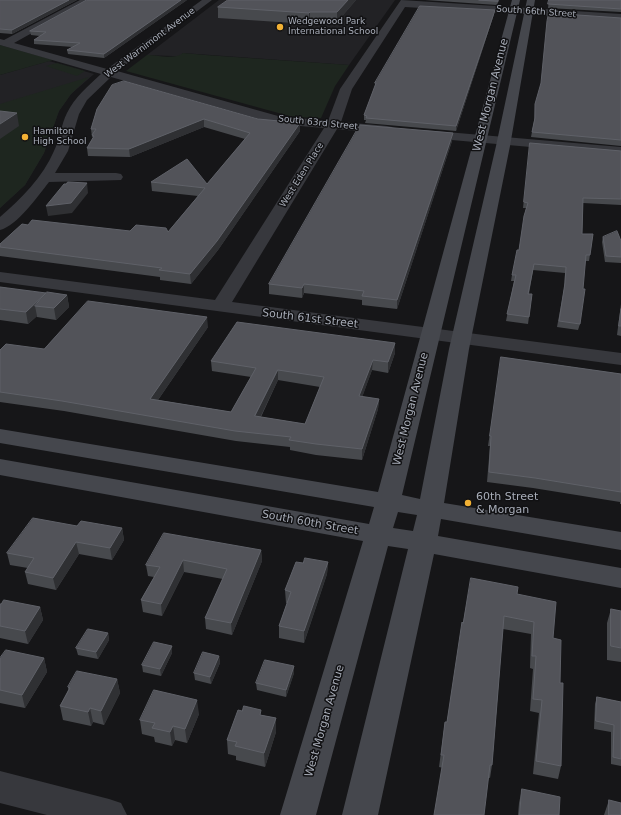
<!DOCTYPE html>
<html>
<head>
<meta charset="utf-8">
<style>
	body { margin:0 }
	canvas { display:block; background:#161618 }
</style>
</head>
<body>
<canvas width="621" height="815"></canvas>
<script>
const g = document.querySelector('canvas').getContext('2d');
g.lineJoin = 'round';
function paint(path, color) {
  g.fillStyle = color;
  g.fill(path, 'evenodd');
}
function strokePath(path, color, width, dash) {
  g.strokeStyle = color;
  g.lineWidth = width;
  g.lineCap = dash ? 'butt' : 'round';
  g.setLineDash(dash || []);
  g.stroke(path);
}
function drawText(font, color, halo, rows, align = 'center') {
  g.font = font + ' "DejaVu Sans",sans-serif';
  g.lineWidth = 3;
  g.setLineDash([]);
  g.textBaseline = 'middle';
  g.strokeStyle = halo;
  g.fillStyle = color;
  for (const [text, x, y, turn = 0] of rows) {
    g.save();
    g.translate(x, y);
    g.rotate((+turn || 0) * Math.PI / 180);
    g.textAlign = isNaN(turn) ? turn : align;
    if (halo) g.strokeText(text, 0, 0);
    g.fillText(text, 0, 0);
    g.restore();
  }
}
paint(new Path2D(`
	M219,0H395L349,65L183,53L180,56H172L147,55Z
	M49,61L94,74L71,94L59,111L44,153L25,185L0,208V75Z`), '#222225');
paint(new Path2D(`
	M0,45L53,60L0,75Z
	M183,53L205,55L349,65L335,86L321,118L293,117L126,71L147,55C157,55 175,60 183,53Z
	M57,63L85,71L77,76L46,66Z
	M89,77L71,94L59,111L44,153L25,185L0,208V104Z`), '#1e261f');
paint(new Path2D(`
	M80,0H91L14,43L107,69L202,0H212L117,71L278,116L328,121L340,89L401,0L621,14V20L405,7L352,89L341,122L387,126L392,127L394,130L392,133L387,134L337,129L232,302L621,353V365L0,282V272L215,300L324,128L277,124L111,77L87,100L79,114L68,151L55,173H116L121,174L123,177L121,180L49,182C38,196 17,226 0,230V217C21,199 43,177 54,151C60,139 61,125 67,113C75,97 88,86 101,74L0,45V39L4,40Z
	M423,130L621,147V155L418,137L416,134L418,131Z
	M0,771L109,799L121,803L127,815H47L0,803Z`), '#37383d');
paint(new Path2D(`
	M512,0H520L402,495L420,499L449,349L496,146L527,0H535L510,146L469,349L444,503L621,532V550L441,519L438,536L621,568V588L434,554L378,815H342L408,549L388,546L316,815H280L363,541L0,475V459L369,524L374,507L0,443V429L378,492ZM398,512L417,515L413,531L393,528Z`), '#45474d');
paint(new Path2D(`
	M0,0H77L12,34L0,33Z
	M187,0L104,58L68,54L67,50L73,47L34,44V40L40,36L31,35L30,31Z
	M228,0H356L337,22H310L309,24L218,18V7Z
	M425,0H499L497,5Z
	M549,0H621V12L548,8Z
	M494,14L456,131L365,123L366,120H364V115L375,87V83Z
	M621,18V146L531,137L534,121L535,104Z
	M97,109L258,119L300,123V131L218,250L191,284L160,280V277L0,256V244L130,231L168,232L198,196L152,191L151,182L207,184L245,139L204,127L130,157L88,156L87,148L93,138V137H92L91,129Z
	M453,133L452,141L397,309L362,305V300L304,293L302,298L269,294V284Z
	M530,143L621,151V205L583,203L582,234H593L589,261H585L580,324L578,330L557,327L564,289L565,273L533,270L529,294H532L528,324L506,321L514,281H511L512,275L519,250L526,208H523Z
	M603,237L621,241V263L605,262L602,242Z
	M0,287L46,294L67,295L69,307L56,320L37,317V316L28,324L0,320Z
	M621,304V336L617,335Z
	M208,327L158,400L231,412L251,377L212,371L211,361L395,343V353L388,373L372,370L362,397L379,399L378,409L362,460L316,455L290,450V447L236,441L64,411L0,402V350L44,349ZM278,380L320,387L305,424L261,417Z
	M501,357L621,374V504H620V502L533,488L487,482L490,446H488Z
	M122,528L124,540L112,560L79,554L56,590L28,584L25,572L28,568L10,565L7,553Z
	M261,550L262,561L232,635L206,629L205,618L223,579L184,572L162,616L143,612L141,600L154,577L148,576L146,565Z
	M328,562L327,574L304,643L279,638V626L287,603H286L285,590L303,563Z
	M517,594L553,638L560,683L561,766L558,779L533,774L539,713L530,711L533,669L530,668L531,634L503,629L492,765L490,778L439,767L445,722H447L463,623Z
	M0,604L40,607L43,620L28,644L0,638Z
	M611,609L621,611V662L607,660V623Z
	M108,633L109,640L98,659L78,655L76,648Z
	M172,646V653L161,676L143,672L142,665Z
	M219,656L220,663L211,684L195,680L194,673Z
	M0,658H44L47,672L25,708L0,703Z
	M294,666V673L286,697L257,690L256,683Z
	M117,679L120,693L104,725L93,722L91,726L63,720L60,706L68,690V687Z
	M597,697L621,702V766L611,764V732L594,729L595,704Z
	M199,714L187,743L175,740L172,746L155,742L154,737L142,734L140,720Z
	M261,715L276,718V732L265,767L236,760V756L228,754L227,740Z
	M522,789L559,815H518L519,803Z
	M609,800L621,815H604Z`), '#47494d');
paint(new Path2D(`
	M69,0H77L12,34V30Z
	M181,0H187L104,58V54Z
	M348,0H356L337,22V12Z
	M495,10L494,14L456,131V126Z
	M310,12V22L309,24V13Z
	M17,113L19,126L0,139V124Z
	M204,119V127L130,157L129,149Z
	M300,123V131L218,250L191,284L190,274Z
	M453,133L452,141L397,309V300Z
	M87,183L88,193L72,213L48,216L46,206Z
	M304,284V293L302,298V288Z
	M46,293L48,305L35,306L37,316L28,324L26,312Z
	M67,295L69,307L56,320L54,308Z
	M207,317L208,327L151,410L150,399Z
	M395,343V353L388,373V362Z
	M373,360L372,370L359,406V396Z
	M278,370V380L256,426L255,416Z
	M379,399L378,409L362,460V449Z
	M122,528L124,540L112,560L110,548Z
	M76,542L79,554L56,590L53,578Z
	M261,550L262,561L232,635L231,623Z
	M183,560L184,572L162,616L161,604Z
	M328,562L327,574L304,643V631Z
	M40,607L43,620L28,644L25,631Z
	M108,633L109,640L98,659L96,652Z
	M172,646V653L161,676L160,669Z
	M219,656L220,663L211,684L210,677Z
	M44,658L47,672L25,708L22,695Z
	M294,666V673L286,697V690Z
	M117,679L120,693L104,725L101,711Z
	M197,700L199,714L187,743L185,729Z
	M90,708L93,722L91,726L88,712Z
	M276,718V732L265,767L264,753Z
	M173,726L175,740L172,746L170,732Z`), '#2f3033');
const building = new Path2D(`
	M0,0H69L12,30L0,29Z
	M87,0H181L104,54L67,50L80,43L34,40L46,32L30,31Z
	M228,0H348L337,12H310L309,13L218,7Z
	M479,0H498V1Z
	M549,0H621V9L548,4Z
	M420,6L495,10L456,126L366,118L367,116L364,115L376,83H375Z
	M549,13L621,18V140L532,132L535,118V104L541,83L547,21Z
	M124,81L258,119L300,123L217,241L190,274L159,270L162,268L0,247V244L22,224L28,225L32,220L130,231L136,225L166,228L168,232L205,188L151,182L187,159L207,184L250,133L204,119L129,149L87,148L94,136L92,135L96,129H91L97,109L112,85Z
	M0,111L17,113L0,124Z
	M360,125L453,133L397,300L362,296L364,291L304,284L302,288L269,284Z
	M530,143L621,151V199L583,198L582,234H593L590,255H586L583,289H585L580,324L559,321L565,283L566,267L534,264L528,294H532L529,317L507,314L516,275H512L517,250H519L524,216L528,203L524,202Z
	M68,182L87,183L71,203L46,206L64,184H66Z
	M617,231L621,241V257L606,256L603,237Z
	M0,287L46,293L26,312L0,309Z
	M47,292L67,295L54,308L35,306Z
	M88,301L207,317L150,399L231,412L256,368L211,361L237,322L395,343L388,362L373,360L359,396L379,399L362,449L316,444L289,440L291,437L235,431L62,401L0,392V350L6,344L44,349ZM278,370L324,377L305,424L255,416Z
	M621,309V326H619Z
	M501,357L621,374V492L535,478L489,472L491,436H490Z
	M33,518L77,526L81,521L122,528L110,548L76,542L53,578L25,572L34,558L7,553Z
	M164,533L261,550L231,623L205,618L227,569L183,560L161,604L141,600L160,567L146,565Z
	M305,558L328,562L304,631L279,626L291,592L285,590L296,562L303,563Z
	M471,578L518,587L517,594L556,602L553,638L561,640L560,683H563L561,766L536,761L542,700L533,699L536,656H532L534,622L504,616L492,765H490L484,815H434L444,755H441L445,722H447L462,622L463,623Z
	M4,600L40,607L25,631L0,626V604H1Z
	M611,609L621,611V648L611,646Z
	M88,629L108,633L96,652L76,648Z
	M154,642L172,646L160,669L142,665Z
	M6,650L44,658L22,695L0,690V658Z
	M203,652L219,656L210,677L194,673Z
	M265,660L294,666L286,690L256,683Z
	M77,671L117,679L101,711L90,708L88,712L60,706L70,688L68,687Z
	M154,690L197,700L185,729L173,726L170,732L152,728L155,723L140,720Z
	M597,697L621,702V759L613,757L614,725L596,721Z
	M244,706L261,710L260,715L276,718L264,753L235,746L237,742L227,740L238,710L242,711Z
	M522,789L560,797L559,815H520Z
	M609,800L621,803V815H609Z`);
paint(building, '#525359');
strokePath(building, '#5f6168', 1);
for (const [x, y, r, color] of [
	[280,27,4,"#f2b134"],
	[25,137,4,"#f2b134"],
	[468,503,4,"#f2b134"]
]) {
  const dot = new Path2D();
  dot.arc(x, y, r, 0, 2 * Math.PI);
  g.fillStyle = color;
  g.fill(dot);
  strokePath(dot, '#111113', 1.5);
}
drawText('9px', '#a8adb8', '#111113', [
	["South 66th Street",536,12,4],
	["West Warnimont Avenue",150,43,-37],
	["South 63rd Street",318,123,6],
	["West Eden Place",302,175,-58]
]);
drawText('9px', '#a8adb8', '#111113', [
	["Wedgewood Park",288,22],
	["International School",288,32],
	["Hamilton",33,132],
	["High School",33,142]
], 'left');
drawText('11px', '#a8adb8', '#111113', [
	["West Morgan Avenue",491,95,-76],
	["South 61st Street",310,319,7],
	["West Morgan Avenue",411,409,-76],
	["South 60th Street",310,523,10],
	["West Morgan Avenue",325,721,-74]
]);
drawText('11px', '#a8adb8', '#111113', [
	["60th Street",476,497],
	["& Morgan",476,510]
], 'left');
</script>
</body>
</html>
